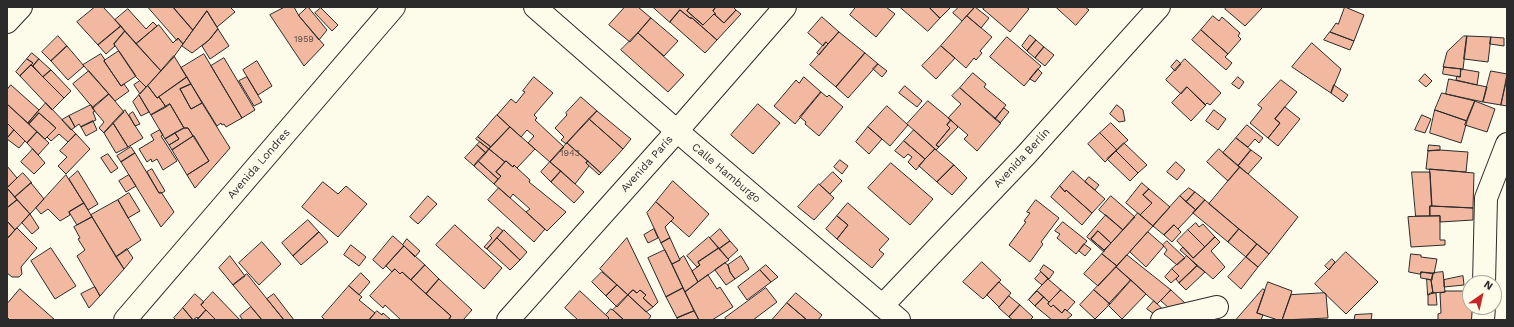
<!DOCTYPE html>
<html>
<head>
<meta charset="utf-8">
<style>
	body { margin:0 }
	#map { position:relative; width:1514px; height:327px; overflow:hidden; background:#fdfbea; font-family:"Work Sans",sans-serif }
	canvas { display:block }
	.frame { position:absolute; inset:0; border:8px solid #2b2b2b; pointer-events:none }
	.north { position:absolute; left:1462px; top:275px; width:40px; height:40px; box-sizing:border-box; background:#fdfbea; border:1px solid #a9a89e; border-radius:50%; rotate:34deg; font-size:11px; font-weight:700; line-height:16px; text-align:center; color:#2b2b2b }
	.north::after { content:''; display:block; margin:auto; width:14px; height:18px; background:#c62828; clip-path:polygon(50% 0,100% 100%,50% 72%,0 100%) }
</style>
</head>
<body>
<div id="map">
<canvas width="1514" height="327"></canvas>
<div class="frame"></div>
<div class="north">N</div>
</div>
<script>
const g = document.querySelector('canvas').getContext('2d');
g.lineJoin = 'round';
function paint(path, color) {
  g.fillStyle = color;
  g.fill(path, 'evenodd');
}
function strokePath(path, color, width, dash) {
  g.strokeStyle = color;
  g.lineWidth = width;
  g.lineCap = dash ? 'butt' : 'round';
  g.setLineDash(dash || []);
  g.stroke(path);
}
function drawText(font, color, halo, rows, align = 'center') {
  g.font = font + ' "Work Sans",sans-serif';
  g.lineWidth = 3;
  g.setLineDash([]);
  g.textBaseline = 'middle';
  g.strokeStyle = halo;
  g.fillStyle = color;
  for (const [text, x, y, turn = 0] of rows) {
    g.save();
    g.translate(x, y);
    g.rotate((+turn || 0) * Math.PI / 180);
    g.textAlign = isNaN(turn) ? turn : align;
    if (halo) g.strokeText(text, 0, 0);
    g.fillText(text, 0, 0);
    g.restore();
  }
}
const building = new Path2D(`
	M95,7H103L121,26L98,45L77,22Z
	M148,7H173L193,30L183,44L178,38L177,40Z
	M173,7H230L235,12L217,27L207,11L193,30Z
	M285,7H294L299,16L324,45L304,66L270,15Z
	M308,7L327,30L319,40L299,16V15Z
	M625,7H638L651,18L630,42L609,25Z
	M653,7H690L687,11L703,25L714,14L724,23L736,10L741,14L717,40L692,18H690L680,10L670,22Z
	M690,7H716L713,11L715,13V15L714,14L703,25L687,11Z
	M716,7H733L736,10L724,23L715,15V13L713,11Z
	M856,7H886L895,14L876,37L850,15Z
	M900,7H929L940,18L928,31Z
	M929,7H951L940,18Z
	M959,7H975L962,21L953,13Z
	M975,7L989,18L981,28L967,16Z
	M986,7H1026L1029,9L1010,32L983,9Z
	M1056,7H1085L1089,10L1076,25Z
	M1227,7H1263L1245,26L1225,9Z
	M1345,7L1364,15L1354,41L1330,32L1336,23L1338,24Z
	M321,8L338,25L332,31L315,13Z
	M128,9L146,29L153,22L157,26L136,44L115,20Z
	M680,10L690,18H692L717,40L705,53L670,22Z
	M207,11L218,29L209,40L192,53L182,46Z
	M967,16L992,37L980,51L982,53L976,60L974,58L966,68L941,46Z
	M1213,16L1219,21L1222,17L1240,33L1238,36L1241,39L1228,54L1201,30Z
	M822,17L839,32L828,44L826,42L823,46L808,33Z
	M651,18L678,41L664,56L638,33Z
	M159,25L173,43L178,38L183,44L173,58L161,71L136,44Z
	M121,26L125,31L114,44L115,46L106,54L98,45Z
	M218,29L229,46L210,59L202,46L209,40Z
	M1201,30L1228,54L1225,57L1232,63L1226,70L1192,40Z
	M125,31L161,71L146,87L136,77L114,44Z
	M839,32L865,53L836,87L810,65Z
	M1330,32L1354,41L1350,50L1324,40Z
	M638,33L684,75L668,92L621,50Z
	M1030,35L1036,40L1027,51L1022,46Z
	M58,36L67,46L51,61L42,52Z
	M1464,36H1467L1463,69L1443,67L1447,52Z
	M1467,36L1491,37L1488,62L1464,59Z
	M1007,37L1041,66L1024,86L990,57Z
	M1491,37L1504,38V46L1490,44Z
	M1036,40L1044,47L1035,58L1027,51Z
	M826,42L828,44L819,55L817,53Z
	M1312,43L1341,69L1331,93L1292,67Z
	M67,46L84,66L68,80L51,61Z
	M941,46L955,58L936,79L922,66Z
	M1044,47L1054,55L1045,66L1035,58Z
	M119,51L136,76L121,86L104,61Z
	M32,53L39,59L33,66L31,65L33,63L27,59Z
	M865,53L878,64L848,98L836,87Z
	M101,54L105,60L104,61L121,86L124,84L129,91L115,101L83,65Z
	M204,54L242,118L226,127L224,124L222,125L221,123L217,126L181,68Z
	M174,56L187,77L157,98L148,86Z
	M224,58L255,110L242,118L211,66Z
	M27,59L33,63L20,76L16,72Z
	M39,59L51,70L43,77L33,66Z
	M1185,59L1221,93L1210,105L1207,103L1205,105L1187,87L1181,94L1166,80Z
	M1177,60L1181,64L1175,71L1171,67Z
	M257,61L272,86L258,95L243,70Z
	M878,64L887,71L882,77L873,69Z
	M31,65L64,98L52,110L20,76Z
	M1444,67L1461,69L1460,77L1443,74Z
	M1038,69L1042,73L1035,82L1030,79Z
	M1461,69L1479,72L1477,85L1456,80L1457,76L1460,77Z
	M51,70L71,91L64,98L43,77Z
	M89,71L109,94L93,108L73,84Z
	M1491,71L1507,74L1501,105L1483,102Z
	M973,73L986,84L984,87L1006,105L995,119L960,88Z
	M1425,74L1432,81L1426,87L1419,81Z
	M187,77L191,84L180,89L191,109L202,103L230,148L195,188L187,175L209,161L188,128H184L170,104L166,107L159,97Z
	M247,77L262,102L254,106L239,81Z
	M534,77L553,93L534,115L537,118L535,120L564,147L550,162L528,143L534,136L527,130L521,137L497,115L511,99L516,103L525,92L523,91Z
	M804,77L821,92L795,124L774,106L796,80L799,83Z
	M1238,77L1244,82L1239,89L1232,84Z
	M1449,79L1487,87L1483,102L1446,94Z
	M1507,79V106L1501,105Z
	M1281,80L1297,92L1275,119L1280,123L1268,138L1250,123L1262,108L1258,105Z
	M140,81L146,87L140,94L134,85Z
	M191,84L202,103L191,109L180,89Z
	M11,85L39,110L28,123L7,104V90Z
	M1334,85L1348,95L1343,102L1331,93Z
	M148,86L157,98L159,97L166,107L151,115L139,95Z
	M905,86L922,101L917,107L899,93Z
	M1187,87L1206,105L1191,121L1172,103Z
	M960,88L1001,123L977,151L964,139L968,135L948,118L961,104L952,96Z
	M821,92L827,97L829,95L843,107L819,136L805,124L806,122L800,117Z
	M1442,93L1475,101L1467,121L1435,110Z
	M109,94L124,112L104,133L99,128L104,122L92,108Z
	M139,95L149,112L141,116L133,102Z
	M581,97L597,111L566,144L561,140L564,137L555,128L567,115L566,113Z
	M928,101L951,120L947,125L950,128L936,145L939,147L936,150L907,124Z
	M1475,101L1495,109L1487,132L1465,125Z
	M46,103L76,134L68,142L59,134L51,141L47,137L56,128L39,113L29,124L28,123Z
	M7,104L37,132L27,143L7,123Z
	M170,104L184,128L165,139L151,115Z
	M758,104L780,123L753,154L731,135Z
	M91,105L95,111L93,112L96,120L81,127L79,124L75,127L69,116Z
	M1117,105L1123,110L1125,121L1119,122L1110,114Z
	M887,106L908,125L890,146L868,127Z
	M1285,107L1300,119L1278,146L1268,138L1280,123L1275,119Z
	M1004,108L1009,112L1000,123L995,119Z
	M125,110L143,138L128,147L113,123Z
	M1214,110L1226,119L1218,130L1206,121Z
	M1435,110L1467,121L1461,143L1430,133Z
	M597,111L631,139L623,149L589,119Z
	M133,112L140,124L135,126L129,115Z
	M39,113L56,128L45,139L29,124Z
	M497,115L510,127L491,147L478,137Z
	M1422,115L1431,119L1425,133L1415,130Z
	M69,116L75,127L71,130L62,120Z
	M589,119L623,149L601,173L567,143Z
	M951,120L958,127L939,147L936,145L950,128L947,125Z
	M93,121L97,130L86,136L81,127Z
	M7,123L14,130L7,138Z
	M113,123L128,147L116,153L104,133Z
	M1111,123L1128,140L1117,150L1100,133Z
	M1247,125L1263,138L1259,143L1255,139L1248,147L1236,138Z
	M510,127L535,149L517,168L514,165L513,167L506,161L505,162L489,149Z
	M868,127L882,139L869,154L856,142Z
	M184,128H188L193,136L172,150L169,145L179,139L175,133Z
	M14,130L25,141L19,148L7,139Z
	M160,130L163,135L161,136L177,161L163,170L157,159L152,162L151,159L147,162L139,149L154,140L151,135Z
	M914,130L935,149L925,159L904,141Z
	M37,132L49,143L38,155L27,143Z
	M175,133L179,139L169,145L165,139Z
	M1100,133L1117,150L1105,162L1088,144Z
	M76,134L90,149L66,174L58,166L67,157L60,151Z
	M194,136L209,161L187,175L172,150Z
	M478,137L491,147L489,149L476,139Z
	M1236,138L1251,150L1238,166L1223,153Z
	M904,141L925,159L916,170L908,162L912,157L908,154L904,158L895,151Z
	M480,142L489,149L486,153L477,145Z
	M567,143L588,161L586,163L589,166L575,184L550,162Z
	M1124,143L1147,165L1138,173L1116,151Z
	M477,145L486,153L474,166L465,158Z
	M1429,145L1440,146V150L1428,151Z
	M131,147L135,153L121,162L117,156Z
	M33,149L45,163L34,174L21,162Z
	M489,149L505,162L496,172L501,176L498,179L478,161Z
	M935,149L954,165L937,182L919,166Z
	M1219,149L1240,167L1228,181L1207,162Z
	M1251,150L1262,158L1248,174L1238,166Z
	M1440,150L1468,152L1466,172L1426,169L1428,151Z
	M1116,151L1138,173L1130,181L1107,159Z
	M135,153L159,193L161,192L174,212L161,227L121,162Z
	M108,154L118,168L111,173L101,158Z
	M840,160L848,166L842,174L834,167Z
	M478,161L498,179L494,184L474,166Z
	M506,161L513,167L514,165L517,168L530,180L529,182L566,212L547,231L526,212L530,209L513,194L510,198L494,184L501,176L496,172Z
	M588,161L601,173L599,175L586,163Z
	M550,162L561,171L551,182L541,172Z
	M1176,162L1185,170L1177,180L1167,172Z
	M891,163L933,199L910,225L868,188Z
	M954,165L967,178L952,195L937,182Z
	M7,166L17,178L7,188Z
	M1240,167L1298,217L1269,254L1209,204Z
	M152,169L165,191L162,193H159L147,172Z
	M1430,169L1474,173L1473,208L1432,206Z
	M78,171L98,204L88,210L69,179Z
	M561,171L584,192L574,203L551,182Z
	M1073,171L1105,199L1092,213L1066,190L1065,192L1060,186Z
	M833,172L842,181L830,194L820,185Z
	M1412,172H1430L1432,206H1430V216H1416Z
	M23,173L32,183H31L15,197L7,188Z
	M66,175L84,203L69,212L70,215L60,221L48,209L41,214L36,208Z
	M129,175L136,186L126,192L119,181Z
	M1089,177L1099,185L1095,190L1085,182Z
	M673,181L709,214L689,237L671,221L674,218L656,202Z
	M323,182L338,194L346,186L367,204L338,237L302,207Z
	M31,183L44,199L30,214L15,197Z
	M1142,183L1149,189L1143,195L1152,203L1140,215L1126,203Z
	M819,184L834,198L814,220L798,207Z
	M1060,186L1065,192L1066,190L1092,213L1082,225L1051,197Z
	M7,188L17,200L7,208Z
	M499,188L545,229L534,242L488,200Z
	M1189,188L1195,192L1186,202L1180,196Z
	M1149,189L1170,207L1153,226L1140,215L1152,203L1143,195Z
	M1195,192L1205,200L1196,210L1186,202Z
	M129,193L140,211L128,218L118,200Z
	M428,196L437,204L418,224L410,217Z
	M1111,196L1135,217L1123,230L1099,210Z
	M1180,196L1196,210L1178,229L1174,225L1164,235L1153,226Z
	M17,200L30,214L15,230L7,221V208Z
	M118,200L141,240L116,257L91,215Z
	M1036,200L1059,218L1041,242L1043,244L1030,262L1009,245L1026,222L1024,221L1030,213L1027,212Z
	M1205,200L1239,229L1228,242L1193,213Z
	M656,202L674,218L665,227L670,238L661,243L647,213Z
	M84,203L92,217L77,225L69,212Z
	M848,203L889,239L879,250L884,254L872,268L837,239L848,225L837,216Z
	M1430,206L1473,208V220L1440,222V216H1430Z
	M1138,213L1153,226L1117,266L1102,254Z
	M30,214L39,228L32,234L22,223Z
	M1106,215L1123,230L1111,243L1098,231L1091,239L1104,250V252L1087,237Z
	M837,216L848,225L837,239L826,229Z
	M1440,216V240H1445V245L1411,247L1408,217Z
	M92,217L124,269L100,296L77,256L85,250L78,239L80,238L74,227Z
	M308,220L319,232L293,256L282,243Z
	M7,221L15,230L7,239Z
	M1063,222L1087,241L1076,254L1057,238L1060,234L1055,231Z
	M1196,223L1199,227L1203,224L1215,237L1205,247L1188,230Z
	M455,225L502,268L484,289L436,245Z
	M1174,225L1181,232L1172,242L1164,235Z
	M498,227L503,231L487,249L484,247L492,238L490,236Z
	M17,228L37,248L21,267L22,274L19,277H12L7,273V239Z
	M654,229L658,238L648,243L644,235Z
	M720,229L730,241L719,249L710,238Z
	M1239,229L1257,244L1246,257L1228,242Z
	M504,230L527,252L520,260L497,238Z
	M1188,230L1205,247L1193,258L1177,241Z
	M1098,231L1111,243L1104,250L1091,239Z
	M319,232L328,242L301,265L293,256Z
	M1148,232L1164,246L1146,267L1130,252Z
	M393,236L404,246L383,269L373,260Z
	M709,237L719,248L698,262L700,265L697,267L687,256Z
	M1215,237L1220,242L1211,251L1225,267L1213,279L1180,250L1183,247L1193,258Z
	M497,238L520,260L510,270L487,249Z
	M627,238L658,302L653,307L643,298L646,295L640,290L637,293L633,290L628,295L600,269Z
	M670,238L680,260L672,264L661,243Z
	M407,239L420,251L415,257L403,245Z
	M730,241L738,250L728,259L719,249Z
	M1167,241L1185,258L1177,265L1164,254L1167,250L1163,245Z
	M262,242L281,264L259,285L239,263Z
	M1084,244L1091,249L1085,256L1079,251Z
	M1257,244L1269,254L1258,267L1246,257Z
	M351,245L366,257L359,266L344,255Z
	M404,246L425,265L411,280L402,272L400,274L395,269L392,272L386,266Z
	M51,248L76,286L55,299L31,261Z
	M719,248L729,260L698,282L692,271L700,265L698,262Z
	M127,249L133,258L124,269L116,257Z
	M665,250L683,288L666,297L648,258Z
	M1346,252L1378,282L1346,314L1315,284Z
	M1102,254L1117,266L1098,286L1084,274Z
	M1411,254L1421,255V257L1437,259L1434,274L1421,272V274H1419L1409,272Z
	M1127,255L1171,290L1157,304L1116,267Z
	M230,256L245,276L233,285L219,268Z
	M684,256L698,282L685,292L672,264L680,260V259Z
	M741,256L749,269L735,279L730,272L728,265Z
	M1187,256L1197,266L1179,283L1176,279L1179,276L1172,269Z
	M1246,257L1258,267L1241,289L1228,277Z
	M1332,259L1335,262L1329,270L1325,266Z
	M982,262L1001,280L983,299L963,282Z
	M725,263L728,265L730,272L735,279L726,285L715,270Z
	M425,265L439,279L426,294L411,280Z
	M766,265L778,277L771,282L760,270Z
	M1044,265L1054,272L1049,279L1040,271Z
	M1197,266L1205,272L1186,290L1179,283Z
	M1116,267L1131,280L1110,304L1094,290Z
	M395,269L400,274L402,272L451,316L448,320H401L385,305L383,308L370,296Z
	M1172,269L1179,276L1171,283L1165,277Z
	M760,270L771,282L747,300L738,287Z
	M602,272L617,285L606,296L592,282Z
	M1041,272L1048,279L1042,285L1035,279Z
	M1421,272L1433,273L1432,280L1421,278Z
	M1443,272L1445,292L1431,293H1433L1431,280L1433,273Z
	M361,273L370,282L359,295L349,286Z
	M247,274L267,299L284,320H262L233,285Z
	M708,275L717,289L720,287L733,307L712,320H699L685,292Z
	M1463,276L1464,285L1444,287V280Z
	M439,279L472,310L463,320H449L451,316L426,294Z
	M1048,279L1061,290L1049,302L1037,291L1028,300Z
	M1427,279L1431,280L1433,293L1428,295Z
	M1131,280L1146,294L1122,319L1108,305Z
	M999,282L1011,293L999,307L987,295Z
	M1268,282L1292,291L1282,320H1278L1257,313Z
	M617,285L628,295L617,307L606,296Z
	M349,286L362,297L359,300L375,313L369,320H325L322,317Z
	M95,287L100,296L89,308L81,294Z
	M683,288L694,311L677,318L666,297Z
	M766,288L777,302L753,320H726L725,318Z
	M20,289L55,320H10L7,317V301L8,302Z
	M1263,289L1265,290L1257,313L1263,315L1261,320H1236Z
	M633,290L637,293L640,290L646,295L643,298L653,307L646,312L628,295Z
	M1061,290L1075,302L1067,311L1065,309L1062,313L1053,305L1051,307L1048,304Z
	M1094,290L1110,304L1095,319L1080,305Z
	M1171,290L1186,304L1177,315L1161,301Z
	M580,291L609,318L607,320H578L565,308Z
	M1037,291L1044,297L1035,306L1029,300Z
	M1445,291H1470V307H1478L1479,320H1438V314L1441,313L1440,293L1445,292Z
	M213,292L240,320H216L201,305Z
	M796,293L822,315L818,320H807L787,303Z
	M1325,293L1326,294L1328,318L1282,320L1291,295Z
	M1431,293H1436L1437,305H1428V295Z
	M195,294L204,302L201,305L206,310L198,319L197,317L193,320L183,308Z
	M274,294L294,320H284L267,299Z
	M628,295L651,316L648,320H624L613,310Z
	M1009,296L1020,305L1009,317L999,308Z
	M1044,297L1049,302L1048,304L1051,307L1053,305L1062,313L1065,309L1072,315L1066,320H1052L1035,306Z
	M1154,301L1170,316L1161,319L1147,309Z
	M787,303L807,320H772Z
	M1020,305L1033,317L1030,320H1013L1009,317Z
	M251,307L262,320H243L240,316Z
	M183,308L193,320H176L174,318Z
	M611,309L613,310L624,320H607L609,318L606,315Z
	M206,310L216,320H199L198,319Z
	M377,311L382,315L383,313L391,320H369Z
	M694,311L699,320H678L677,318Z
	M1372,314L1371,320H1354L1355,315Z`);
paint(building, '#f2b8a0');
strokePath(building, '#2b2b2b', 1);
const minor = new Path2D(`
	M535,7L677,131L899,320
	M7,22L21,7
	M1484,283L1486,198L1507,144
	M882,306L1026,155L1159,7
	M1162,320L1217,307
	M1483,320L1484,307`);
const major = new Path2D(`
	M125,320L394,7
	M508,320L677,131L785,7`);
strokePath(minor, '#2b2b2b', 24);
strokePath(major, '#2b2b2b', 24);
strokePath(minor, '#fdfbea', 22);
strokePath(major, '#fdfbea', 22);
drawText('9px', '#5d4e48', null, [
	["1959",304,39],
	["1943",570,153]
]);
drawText('11px', '#2b2b2b', '#fdfbea', [
	["Avenida Berlín",1022,158,-47],
	["Avenida Londres",259,164,-49],
	["Avenida París",647,164,-48],
	["Calle Hamburgo",726,173,40]
]);
</script>
</body>
</html>
